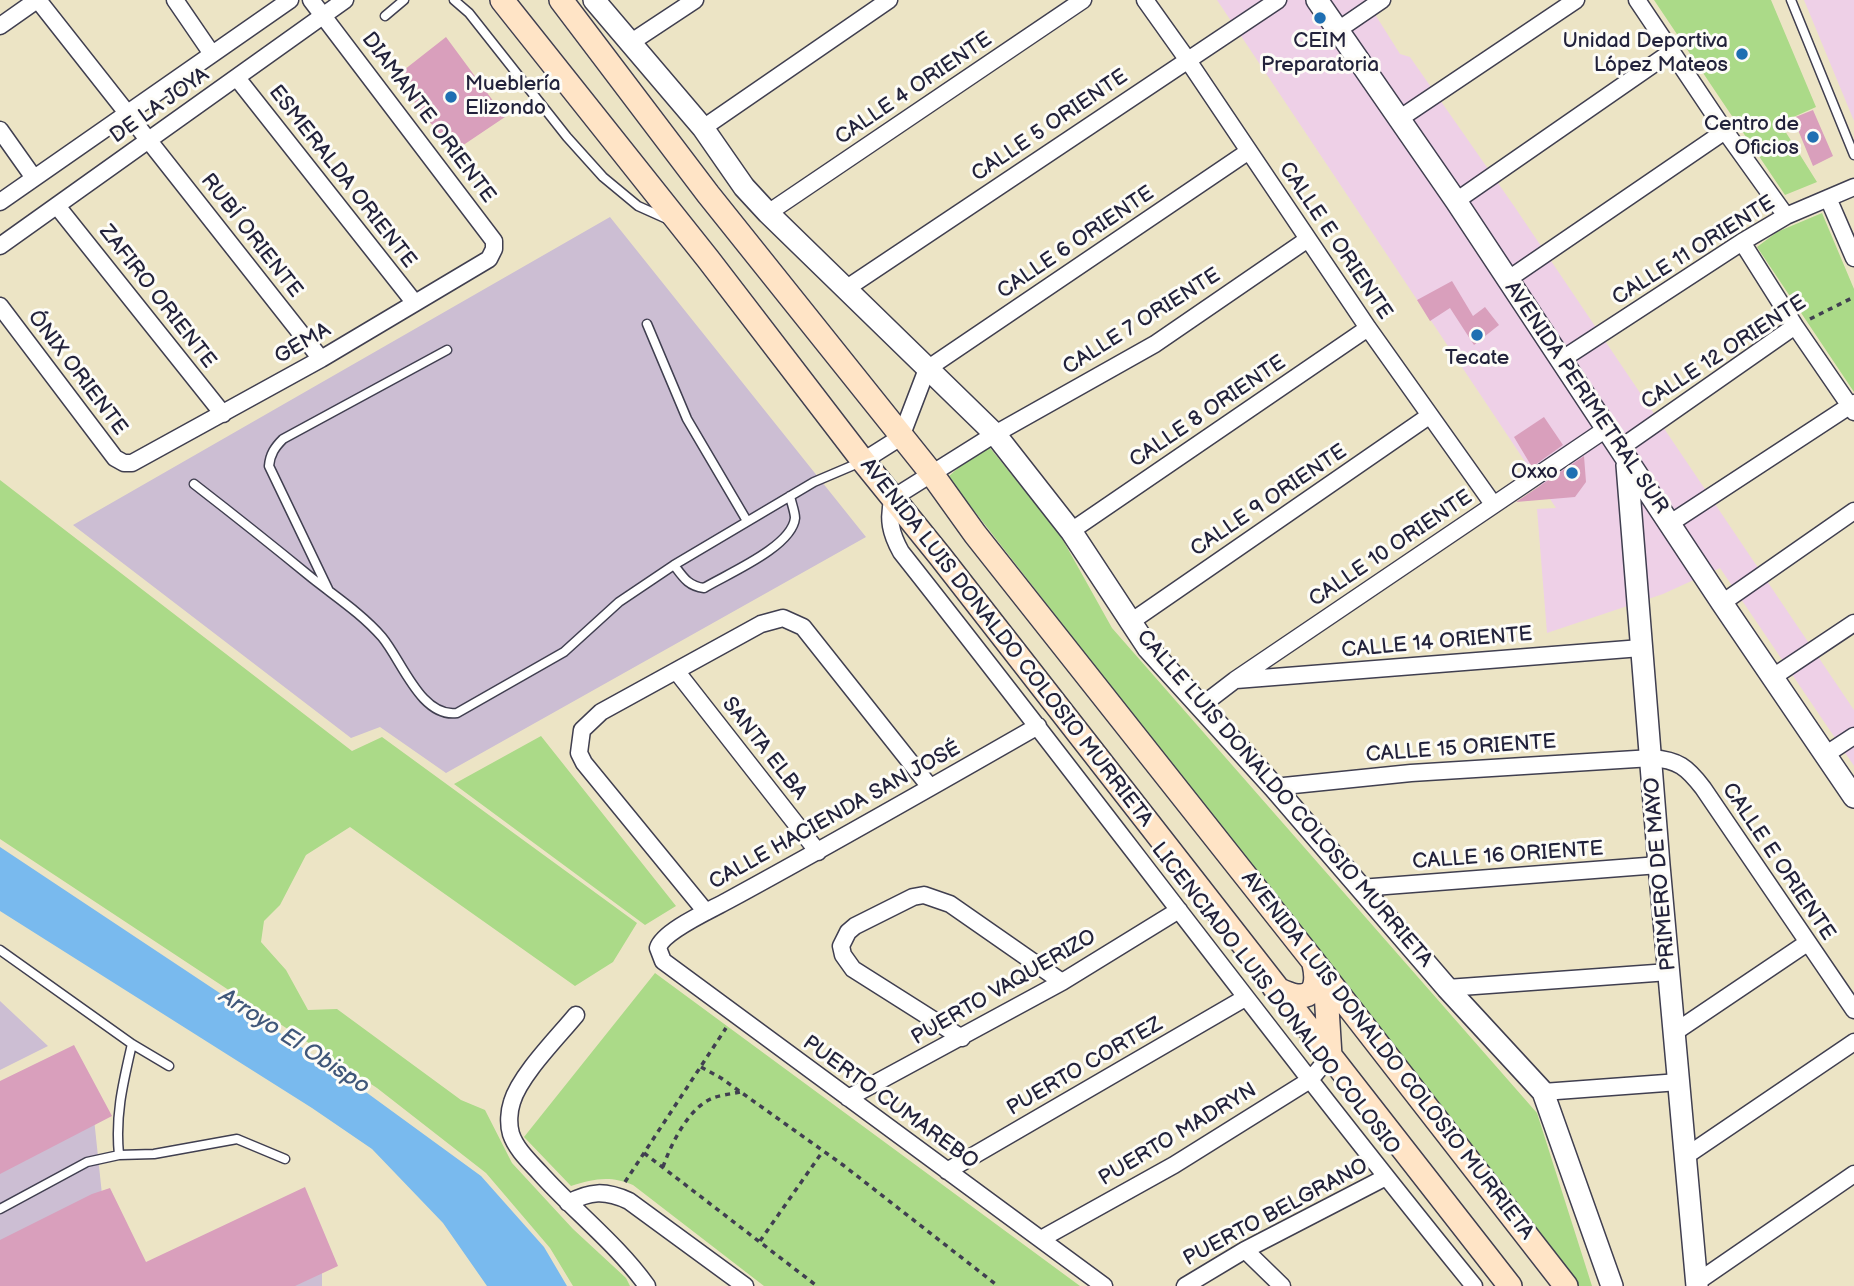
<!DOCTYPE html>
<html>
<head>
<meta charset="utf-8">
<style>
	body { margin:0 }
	canvas { display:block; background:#ece4c5 }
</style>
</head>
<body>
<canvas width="1854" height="1286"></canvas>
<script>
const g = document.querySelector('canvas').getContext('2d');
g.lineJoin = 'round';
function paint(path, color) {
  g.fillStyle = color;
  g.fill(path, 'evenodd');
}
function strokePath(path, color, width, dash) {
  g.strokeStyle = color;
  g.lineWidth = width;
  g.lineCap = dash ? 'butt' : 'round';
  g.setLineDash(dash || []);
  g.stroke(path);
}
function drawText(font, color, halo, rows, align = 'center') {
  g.font = font + ' "Balsamiq Sans",sans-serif';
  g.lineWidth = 6;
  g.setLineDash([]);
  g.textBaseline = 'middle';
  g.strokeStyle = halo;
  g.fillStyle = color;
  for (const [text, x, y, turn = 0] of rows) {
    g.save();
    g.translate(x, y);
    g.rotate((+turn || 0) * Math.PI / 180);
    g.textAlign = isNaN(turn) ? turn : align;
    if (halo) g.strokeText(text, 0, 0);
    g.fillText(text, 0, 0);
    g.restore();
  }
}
paint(new Path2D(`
	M1217,0H1366L1400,54L1410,57L1514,206L1854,710V766L1720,568L1663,594L1547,633L1537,509L1556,508Z
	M1804,0H1854V121Z`), '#eed0e7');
paint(new Path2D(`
	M610,217L866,537L446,773L380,727L351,738L73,525Z
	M0,1001L48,1046L0,1070Z
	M0,1092L93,1109L103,1204L139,1276L322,1256V1286H0Z`), '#ccbed3');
paint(new Path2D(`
	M1654,0H1771L1816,107L1780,123L1817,182L1785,195Z
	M1822,213L1854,289V392L1757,247L1777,232Z
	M986,443L1059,533L1112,628L1537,1113L1592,1286H1576L948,477Z
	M0,480L352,751L382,737L637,923L613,962L575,986L350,827L306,855L280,905L264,921L261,942L286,970L308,1010L337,1009L461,1100L485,1110L512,1163L573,1229L626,1278L630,1286H573L550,1248L486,1173L377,1088L0,839Z
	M541,736L676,906L645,925L454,784Z
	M655,973L1080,1286H764L633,1185C610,1175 593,1179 571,1186L524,1137Z`), '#abda88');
paint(new Path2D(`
	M0,847L337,1071L481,1176L544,1247L567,1286H487L443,1223L372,1149L312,1108L0,911Z`), '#79baee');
paint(new Path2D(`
	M446,37L505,117L453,152L395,77Z
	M1813,110L1833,156L1813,166L1793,118Z
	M1452,281L1473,316L1485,307L1499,325L1474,345L1450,308L1430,321L1417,300Z
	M1544,417L1563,445L1532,467L1514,437Z
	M1584,456L1586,482L1575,497L1516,502Z
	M74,1045L112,1116L0,1174V1081Z
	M305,1187L338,1266L295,1286H0V1240L92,1194L110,1188L146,1262Z`), '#d99fbc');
const service = new Path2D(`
	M454,0L469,13L567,137L603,177L638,206L667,219
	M1791,0L1854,155
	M385,16L404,0
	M647,324L687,419L747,521
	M194,484C234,515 273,546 312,578C336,597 362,614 382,637C402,661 421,718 457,713L564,652L619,602L674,565L814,482L861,462
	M674,565C683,577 688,586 704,588C727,574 792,547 795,518C795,512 791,502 790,496
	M328,589L269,466C270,454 275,447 283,439L447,350
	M0,950L132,1044L169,1066
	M119,1155C115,1115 123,1083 132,1044
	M0,1209L87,1162L119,1155L154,1154L237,1139L285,1159`);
const minor = new Path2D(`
	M38,0L321,359
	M175,0L212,54
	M1145,0L1187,59L1368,328L1493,504
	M1637,0L1725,131L1786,216
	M0,26L37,0
	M1338,30L1382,0
	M630,43L695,0
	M237,78L414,302
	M1399,119L1576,0
	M703,128L889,0
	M0,130L34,178
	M1828,198L1854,258
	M1456,201L1671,52
	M0,202L290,0
	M57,206L223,414
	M768,213L1083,0
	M1308,239L1155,344L995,434L893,498C887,519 891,534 901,552C1094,796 1278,1045 1474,1286
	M1742,242L1795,326L1854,412
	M0,246L345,0
	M1507,280L1725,131
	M847,288L1278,0
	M0,306L115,458L124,463H132L321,359L489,259L494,249V241L311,0
	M1561,360L1742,242L1786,216L1854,187
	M1619,449L1795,326
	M863,461L901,437L927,369L1249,151
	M1669,524L1854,403
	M1071,531L1368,328
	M1722,603L1854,511
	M1132,621L1429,416
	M677,672L818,852
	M1773,677L1854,623
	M1236,680L1641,648
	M1201,706L1235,680L1606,429
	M1038,726C935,785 832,844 727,901C711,910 663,931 658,948L663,961L1104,1286
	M1825,755L1854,736
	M1274,787L1411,773L1652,758C1678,760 1687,767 1703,788L1854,1010
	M1360,888L1659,865
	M706,912L584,763L579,753L582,730L601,712L761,624L783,618L803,627L930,787
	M1447,988L1669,972
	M576,1015C558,1037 520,1075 512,1102C509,1111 508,1124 511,1134C516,1149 529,1161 540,1173C574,1211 617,1244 647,1286
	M1675,1032L1807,943
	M962,1038L853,969L843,955L841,946L848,932L855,926L913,897L924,895L950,904L1062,982
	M1543,1092L1679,1082
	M848,1098L1062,982L1179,910
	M1686,1156L1854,1042
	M947,1171L1245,998
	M568,1203C590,1191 605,1190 629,1201L745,1286
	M1041,1239L1174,1165L1310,1080L1330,1056
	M1245,1250L1282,1286
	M1697,1282L1854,1174
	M1185,1286L1245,1250L1386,1177`);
const tertiary = new Path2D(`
	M594,0L703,128L744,187L768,213L995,434L1071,531L1148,648L1274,787L1447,988L1543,1092L1612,1286
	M1317,0L1456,201L1722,603L1854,797
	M1627,465L1659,865L1697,1286`);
const secondary = new Path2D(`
	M502,0L708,259L863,461L940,556L1510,1286
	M561,0L708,194L932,474L975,534L1313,961L1566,1286
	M1325,976L1330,1056
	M1274,987C1301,1003 1322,999 1314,964`);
strokePath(service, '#403f50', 11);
strokePath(minor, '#403f50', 19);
strokePath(tertiary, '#403f50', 24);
strokePath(secondary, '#403f50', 26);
strokePath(new Path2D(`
	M1810,319L1854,297
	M701,1067L721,1078L843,1165L998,1286
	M644,1153L817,1286
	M663,1167C671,1144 689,1107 713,1098C721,1095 731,1094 740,1092
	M625,1182L726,1028
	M760,1241L823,1151`), '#403f50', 3.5, [5, 5]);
strokePath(service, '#fff', 8);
strokePath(minor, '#fff', 16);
strokePath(tertiary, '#fff', 21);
strokePath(secondary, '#ffe4c6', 23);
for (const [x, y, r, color] of [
	[1320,18,7,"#1f6fb2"],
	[1742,54,7,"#1f6fb2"],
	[451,97,7,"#1f6fb2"],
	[1813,137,7,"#1f6fb2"],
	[1477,335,7,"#1f6fb2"],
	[1572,473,7,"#1f6fb2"]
]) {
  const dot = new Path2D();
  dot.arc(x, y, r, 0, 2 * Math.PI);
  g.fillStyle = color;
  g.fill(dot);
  strokePath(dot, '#fdfcf7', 2.5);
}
drawText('21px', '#22223b', '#fdfcf7', [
	["CEIM",1320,42,"center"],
	["Preparatoria",1320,66,"center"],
	["Unidad Deportiva",1728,42],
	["López Mateos",1728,66],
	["Mueblería",465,85,"left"],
	["Elizondo",465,109,"left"],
	["Centro de",1799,125],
	["Oficios",1799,149],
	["Tecate",1477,359,"center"],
	["Oxxo",1558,473]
], 'right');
drawText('21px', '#22223b', '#fdfcf7', [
	["CALLE 4 ORIENTE",914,89,-34],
	["DE LA JOYA",160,106,-35],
	["DIAMANTE ORIENTE",428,118,53],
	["CALLE 5 ORIENTE",1050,126,-34],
	["ESMERALDA ORIENTE",342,177,52],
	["RUBÍ ORIENTE",251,236,52],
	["CALLE E ORIENTE",1335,241,56],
	["CALLE 6 ORIENTE",1076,243,-34],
	["CALLE 11 ORIENTE",1694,251,-32],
	["ZAFIRO ORIENTE",157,297,52],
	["CALLE 7 ORIENTE",1142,322,-32],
	["GEMA",303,344,-30],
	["CALLE 12 ORIENTE",1724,353,-33],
	["ÓNIX ORIENTE",77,373,53],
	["AVENIDA PERIMETRAL SUR",1586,398,56],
	["CALLE 8 ORIENTE",1208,412,-34],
	["CALLE 9 ORIENTE",1269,501,-34],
	["CALLE 10 ORIENTE",1391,549,-34],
	["AVENIDA LUIS DONALDO COLOSIO MURRIETA",1006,643,52],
	["CALLE 14 ORIENTE",1437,643,-5],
	["SANTA ELBA",764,749,52],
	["CALLE 15 ORIENTE",1461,749,-4],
	["CALLE LUIS DONALDO COLOSIO MURRIETA",1284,799,49],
	["CALLE HACIENDA SAN JOSÉ",835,816,-29],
	["CALLE 16 ORIENTE",1508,856,-4],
	["CALLE E ORIENTE",1778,862,56],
	["PRIMERO DE MAYO",1661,874,-95],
	["PUERTO VAQUERIZO",1004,988,-30],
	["LICENCIADO LUIS DONALDO COLOSIO",1275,999,52],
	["AVENIDA LUIS DONALDO COLOSIO MURRIETA",1387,1056,52],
	["PUERTO CORTEZ",1085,1067,-30],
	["PUERTO CUMAREBO",890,1103,36],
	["PUERTO MADRYN",1178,1135,-31],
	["PUERTO BELGRANO",1276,1213,-28]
]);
drawText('italic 23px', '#40577a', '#fdfcf7', [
	["Arroyo El Obispo",294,1042,33]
]);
</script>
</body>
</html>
